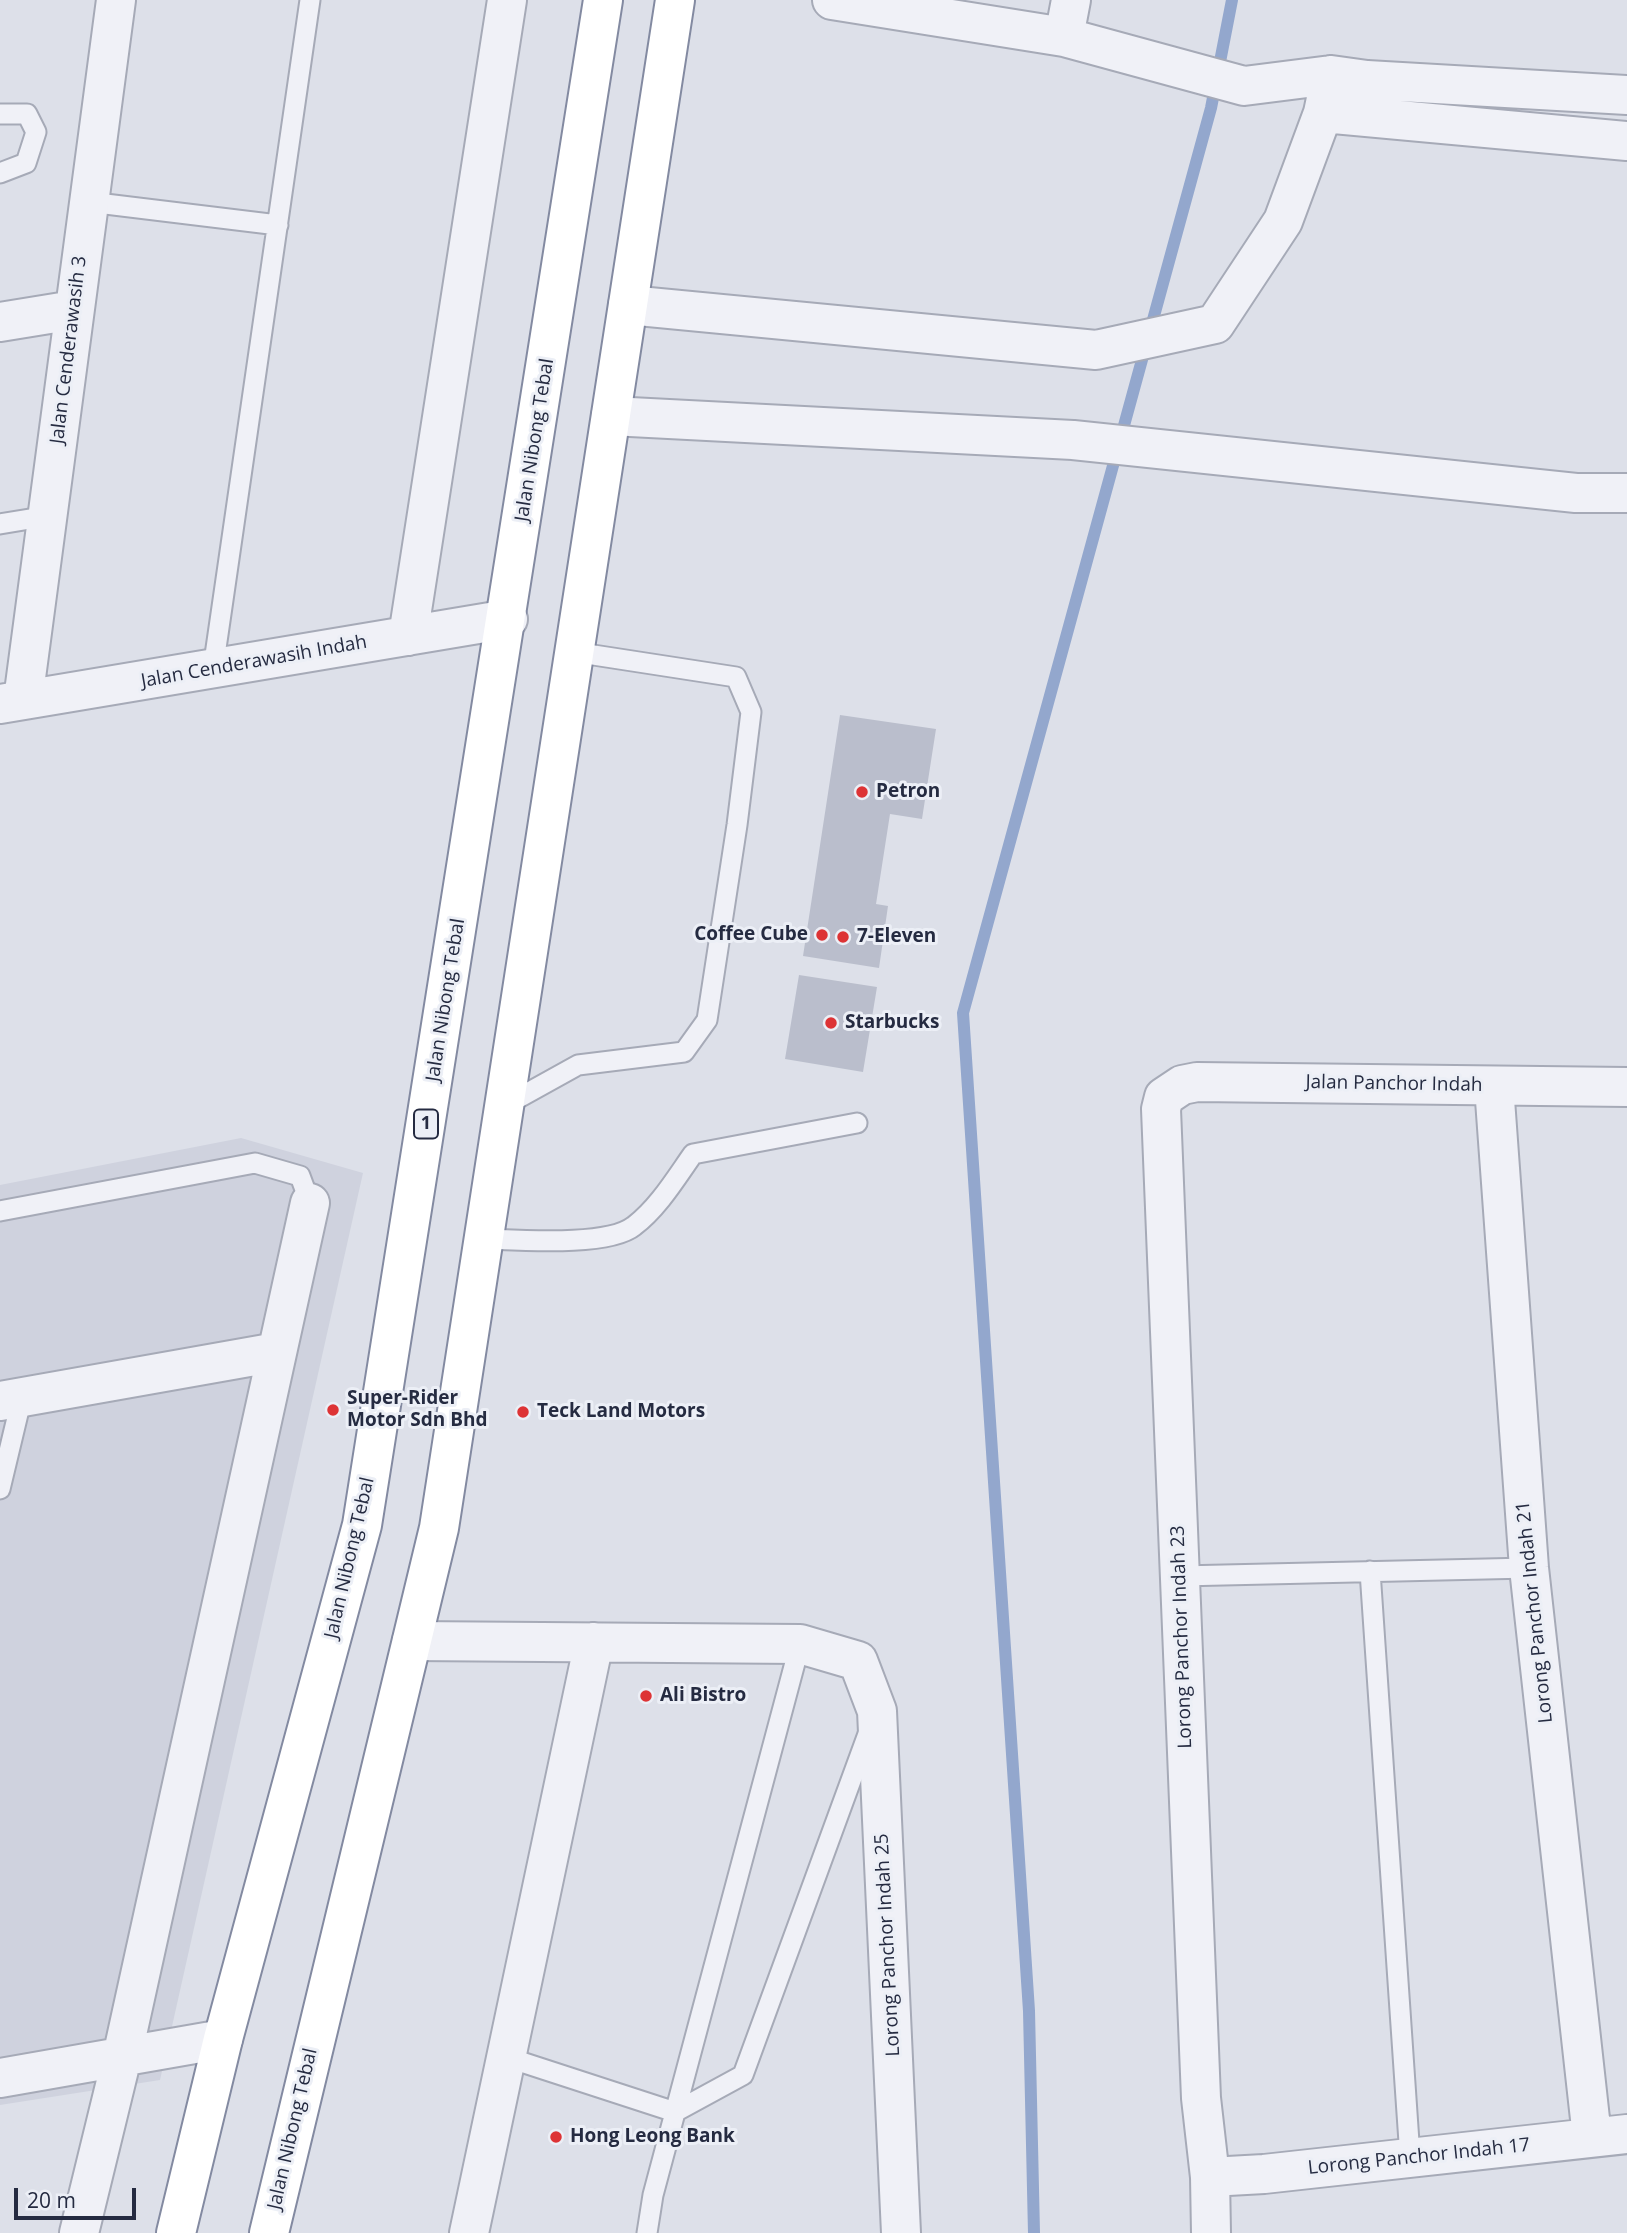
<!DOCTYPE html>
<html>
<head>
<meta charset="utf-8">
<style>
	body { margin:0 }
	#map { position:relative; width:1627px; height:2233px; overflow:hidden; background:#dde0e9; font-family:"Open Sans",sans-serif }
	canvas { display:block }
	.scale { position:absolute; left:14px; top:2188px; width:122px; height:32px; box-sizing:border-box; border:4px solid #252b41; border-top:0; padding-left:9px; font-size:21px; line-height:24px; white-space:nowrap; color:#252b41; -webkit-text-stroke:5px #eceff6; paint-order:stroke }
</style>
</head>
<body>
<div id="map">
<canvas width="1627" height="2233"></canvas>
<div class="scale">20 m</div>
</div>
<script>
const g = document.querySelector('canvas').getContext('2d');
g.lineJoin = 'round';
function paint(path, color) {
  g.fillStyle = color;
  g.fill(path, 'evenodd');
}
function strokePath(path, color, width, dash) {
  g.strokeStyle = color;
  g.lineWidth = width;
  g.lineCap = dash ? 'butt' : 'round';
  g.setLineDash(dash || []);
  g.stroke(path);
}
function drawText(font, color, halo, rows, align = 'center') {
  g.font = font + ' "Open Sans",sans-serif';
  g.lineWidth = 6;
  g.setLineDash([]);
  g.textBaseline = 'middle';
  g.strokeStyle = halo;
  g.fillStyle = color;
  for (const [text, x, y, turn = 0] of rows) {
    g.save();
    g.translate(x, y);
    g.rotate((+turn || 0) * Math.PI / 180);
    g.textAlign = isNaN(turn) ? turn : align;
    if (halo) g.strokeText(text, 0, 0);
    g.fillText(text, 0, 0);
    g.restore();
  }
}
paint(new Path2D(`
	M241,1138L363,1173L160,2080L0,2105V1185Z`), '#cfd2de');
strokePath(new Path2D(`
	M1034,2233L1029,2011L963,1013L1211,108L1232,0`), '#93a7cd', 12);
paint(new Path2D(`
	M840,715L936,729L922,819L890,814L876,904L888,906L879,968L803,956Z
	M799,975L877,987L863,1072L785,1059Z`), '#babecc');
const lane = new Path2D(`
	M0,114H27L36,132L26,163L0,173
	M89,202L278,225
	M0,524L48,516
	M213,669L310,0
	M504,1106L578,1065L684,1052L707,1020L737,825L751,712L736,677L574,652
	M0,1211L255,1163L300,1176L310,1203
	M483,1239C518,1240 608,1247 634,1226C658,1208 676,1178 693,1154L857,1123
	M0,1489L22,1397
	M1370,1571L1410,2157
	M1180,1576L1529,1568
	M506,2057L675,2112L743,2075L868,1734
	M647,2233L653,2195L800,1644`);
const street = new Path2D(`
	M832,0L1064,37L1244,86L1331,75L1367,80L1627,95
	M1064,37L1071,0
	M1323,113L1627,141
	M628,305L1096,350L1215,324L1283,221L1323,113L1331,75
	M0,322L74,310
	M611,416L1073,440L1576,493H1627
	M408,636L507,0
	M23,700L116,0
	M0,704L508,619
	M1494,1086L1529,1568L1592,2137
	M0,1401L277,1352
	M412,1641L800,1644L858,1661L877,1711L901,2233
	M0,2078L223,2039
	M1210,2177L1264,2174L1627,2134
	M79,2233L122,2057L310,1203
	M469,2233L594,1642
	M1211,2233L1210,2177L1201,2098L1161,1109L1164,1097L1182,1085L1197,1082L1627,1087`);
const highway = new Path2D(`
	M176,2233L223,2039L362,1525L603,0
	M269,2233L439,1528L675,0`);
strokePath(lane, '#a6aab7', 23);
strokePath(street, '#a6aab7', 42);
strokePath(highway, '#838aa1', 42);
strokePath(lane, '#f0f1f7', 19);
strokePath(street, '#f0f1f7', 38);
strokePath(highway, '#fff', 38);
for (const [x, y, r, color] of [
	[862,792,7,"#dd3335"],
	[822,935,7,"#dd3335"],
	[843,937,7,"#dd3335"],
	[831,1023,7,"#dd3335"],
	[333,1410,7,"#dd3335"],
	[523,1412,7,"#dd3335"],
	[646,1696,7,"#dd3335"],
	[556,2137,7,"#dd3335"]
]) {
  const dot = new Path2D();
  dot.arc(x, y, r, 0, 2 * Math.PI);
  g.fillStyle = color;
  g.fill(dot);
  strokePath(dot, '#eceff6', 2.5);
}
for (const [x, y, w] of [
	[426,1124,24]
]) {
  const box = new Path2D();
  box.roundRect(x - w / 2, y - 14.5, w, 29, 5);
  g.fillStyle = '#eceff6';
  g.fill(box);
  strokePath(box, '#252b41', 2);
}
drawText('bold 18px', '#252b41', null, [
	["1",426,1124]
]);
drawText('19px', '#252b41', '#eceff6', [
	["Jalan Cenderawasih 3",69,350,-83],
	["Jalan Nibong Tebal",535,440,-81],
	["Jalan Cenderawasih Indah",254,662,-10],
	["Jalan Nibong Tebal",446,1000,-81],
	["Jalan Panchor Indah",1394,1084,1],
	["Jalan Nibong Tebal",350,1558,-77],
	["Lorong Panchor Indah 21",1535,1612,-96],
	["Lorong Panchor Indah 23",1182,1637,-92],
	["Lorong Panchor Indah 25",888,1945,-93],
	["Jalan Nibong Tebal",293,2129,-77],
	["Lorong Panchor Indah 17",1419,2157,-6]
]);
drawText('bold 19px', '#252b41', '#eceff6', [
	["Petron",876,792],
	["Coffee Cube",808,935,"right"],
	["7-Eleven",857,937],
	["Starbucks",845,1023],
	["Super-Rider",347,1399],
	["Motor Sdn Bhd",347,1421],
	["Teck Land Motors",537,1412],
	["Ali Bistro",660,1696],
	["Hong Leong Bank",570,2137]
], 'left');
</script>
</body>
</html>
